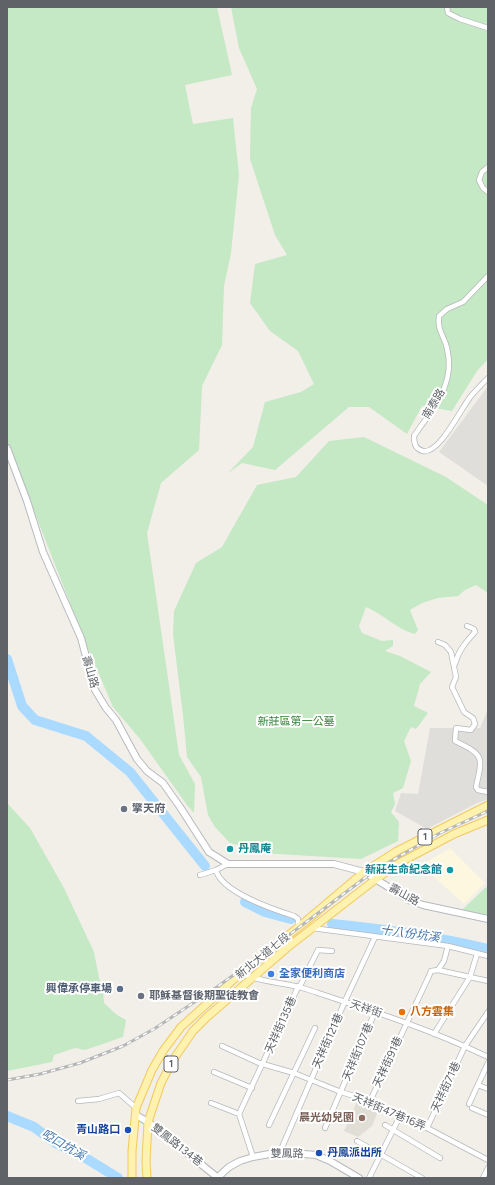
<!DOCTYPE html>
<html>
<head>
<meta charset="utf-8">
<style>
	body { margin:0 }
	#map { position:relative; width:495px; height:1185px; overflow:hidden; background:#f1efe8; font-family:Figtree,sans-serif }
	canvas { display:block }
	.frame { position:absolute; inset:0; border:8px solid #5f6368; pointer-events:none }
</style>
</head>
<body>
<div id="map">
<canvas width="495" height="1185"></canvas>
<div class="frame"></div>
</div>
<script>
const g = document.querySelector('canvas').getContext('2d');
g.lineJoin = 'round';
function paint(path, color) {
  g.fillStyle = color;
  g.fill(path, 'evenodd');
}
function strokePath(path, color, width, dash) {
  g.strokeStyle = color;
  g.lineWidth = width;
  g.lineCap = dash ? 'butt' : 'round';
  g.setLineDash(dash || []);
  g.stroke(path);
}
function drawText(font, color, halo, rows, align = 'center') {
  g.font = font + ' Figtree,"Noto Sans TC",sans-serif';
  g.lineWidth = 4;
  g.setLineDash([]);
  g.textBaseline = 'middle';
  g.strokeStyle = halo;
  g.fillStyle = color;
  for (const [text, x, y, turn = 0] of rows) {
    g.save();
    g.translate(x, y);
    g.rotate((+turn || 0) * Math.PI / 180);
    g.textAlign = isNaN(turn) ? turn : align;
    if (halo) g.strokeText(text, 0, 0);
    g.fillText(text, 0, 0);
    g.restore();
  }
}
paint(new Path2D(`
	M450,848L485,883L464,904L421,865Z`), '#fef7e0');
paint(new Path2D(`
	M488,386V486L439,452Z
	M488,709V799L477,803L427,829L395,811L401,793L418,794L430,728H480Z`), '#e0deda');
paint(new Path2D(`
	M358,1099L379,1109L372,1126L358,1137L344,1131Z`), '#e1ded6');
paint(new Path2D(`
	M7,7H217L232,75L185,85L193,124L233,118L239,175L231,253L224,286L222,345L202,386L199,450L161,483L147,533L179,755L195,784L194,813L187,805L140,739L113,707L86,644L7,442Z
	M231,7H488V359L477,371L452,411L422,406L407,434L369,407H349L275,470L242,463L228,473L253,447L265,402L301,392L314,384L298,351L270,331L250,303L255,264L287,255L275,235L250,159L251,108L257,89L239,48Z
	M364,437L446,477L488,505V593L476,585L465,590L458,596L438,598L422,603L410,610L418,630L415,634C396,629 383,614 366,607L359,626L362,633L382,641L393,640V646L385,651L400,656L431,672L420,684L414,706L428,713L416,729L411,727L404,741L411,761L403,788L393,793L395,804L391,812L399,822L398,841L361,859L244,852L238,845L230,843L215,827L208,815L201,777L187,757L183,715L173,634L174,611L196,563L222,547L257,485L296,477L329,441Z
	M7,772L8,804L30,828L64,888L94,952L99,978L103,990L104,1003L117,1015L126,1020L123,1037L85,1050L75,1048L54,1055L52,1062L7,1071Z
	M486,887L488,889V915L462,910Z`), '#c5e8c5');
strokePath(new Path2D(`
	M7,659L22,706L35,720L86,736L130,772L205,866
	M245,902L265,912L291,919
	M332,924C384,929 437,937 488,949
	M7,1116L34,1127L54,1142L84,1157L118,1178`), '#aadaff', 10);
const street = new Path2D(`
	M447,7L448,13L460,19L488,28
	M488,167L482,172L479,180L483,188L488,192
	M488,276L463,302L447,309L439,316C437,331 444,335 447,348C456,385 433,408 414,436C414,443 415,449 423,451C440,454 461,408 471,396C476,390 482,384 488,378
	M438,642L445,645L451,652L456,677L452,687L464,712L473,718L475,724L471,730L456,728L455,741C484,755 483,756 476,787L478,790L488,792
	M455,664C458,651 466,642 475,632L474,629L467,626
	M216,870C221,892 275,910 294,916L298,919V927
	M200,875L216,870L228,864
	M312,928L448,946L488,956
	M438,970L488,981
	M241,973C261,983 284,982 306,989C367,1009 430,1029 488,1057
	M434,1034L470,977L477,954
	M222,1046L259,1063L294,1073L341,1092L370,1101L427,1128L488,1160
	M214,1072L252,1088
	M478,1085L488,1089
	M78,1101L99,1099L119,1093L136,1108
	M370,1101L429,976L431,971L438,970L444,961L448,946
	M211,1103L239,1114
	M469,1104L488,1063
	M472,1108L488,1115
	M269,1125L315,1028
	M385,1125L440,1158
	M325,1128L375,1012
	M427,1128L465,1046L488,1012
	M357,1141L422,1178
	M280,1152L345,1001L375,937
	M253,1157L239,1114L298,987L301,984L318,950L332,951
	M369,1178L400,1116
	M483,1178L488,1168`);
const secondary = new Path2D(`
	M7,448L27,501L43,552L81,638L95,690L106,708L116,720L137,759L147,771L163,783L180,807L209,852L228,864H334L364,872L411,901L423,905L488,919
	M136,1115L148,1122L217,1177
	M217,1178L229,1167L240,1161L253,1157L280,1152L316,1155L330,1161L359,1178`);
const primary = new Path2D(`
	M132,1178V1151L136,1108L152,1070L163,1051L181,1027L241,973L306,921L364,872L397,851L488,805
	M147,1178L146,1161L148,1122L161,1083L173,1060L193,1031L207,1017L288,947L376,879L401,862L454,834L488,820`);
strokePath(street, '#b5b8bc', 6);
strokePath(secondary, '#b6babf', 8);
strokePath(primary, '#f2c960', 9);
strokePath(street, '#fff', 4.5);
strokePath(secondary, '#fff', 6);
strokePath(primary, '#fff2af', 7);
const rail = new Path2D(`
	M7,1080L40,1074L80,1063L123,1046L154,1029L217,987L285,938L374,871L438,834L488,811`);
strokePath(rail, '#b6b7b8', 3);
strokePath(rail, '#fff', 1.5, [4.5]);
for (const [x, y, r, color] of [
	[124,809,4,"#6b7280"],
	[230,849,4,"#0f9aa8"],
	[450,870,4,"#0f9aa8"],
	[271,974,4,"#3f7fe0"],
	[120,989,4,"#5c6f8a"],
	[141,996,4,"#6b7280"],
	[402,1012,4,"#e8710a"],
	[362,1118,4,"#8d6e63"],
	[128,1130,4,"#1a4fb4"],
	[319,1153,4,"#1a4fb4"]
]) {
  const dot = new Path2D();
  dot.arc(x, y, r, 0, 2 * Math.PI);
  g.fillStyle = color;
  g.fill(dot);
  strokePath(dot, '#fff', 1.5);
}
for (const [x, y, w] of [
	[425,837,14],
	[171,1064,14]
]) {
  const box = new Path2D();
  box.roundRect(x - w / 2, y - 8, w, 16, 3);
  g.fillStyle = '#fff';
  g.fill(box);
  strokePath(box, '#5f6368', 1);
}
drawText('bold 10px', '#5f6368', null, [
	["1",425,837],
	["1",171,1064]
]);
drawText('11px', '#5f6368', '#fff', [
	["南泰路",434,404,-59],
	["壽山路",90,672,74],
	["壽山路",404,895,28],
	["新北大道七段",263,956,-39],
	["天祥街",366,1009,19],
	["天祥街135巷",281,1025,-66],
	["天祥街121巷",328,1041,-66],
	["天祥街107巷",358,1052,-67],
	["天祥街91巷",388,1062,-65],
	["天祥街71巷",446,1087,-65],
	["天祥街47巷16弄",389,1112,23],
	["雙鳳路134巷",177,1145,38],
	["雙鳳路",287,1154,1]
]);
drawText('11px', '#348238', '#fff', [
	["新莊區第一公墓",296,722]
]);
drawText('bold 11px', '#5b616d', '#fff', [
	["擎天府",132,809],
	["耶穌基督後期聖徒教會",149,996]
], 'left');
drawText('bold 11px', '#0d838f', '#fff', [
	["丹鳳庵",238,849],
	["新莊生命紀念館",442,870,"right"]
], 'left');
drawText('bold 11px', '#366cbe', '#fff', [
	["全家便利商店",279,974]
], 'left');
drawText('bold 11px', '#4e5e75', '#fff', [
	["興偉承停車場",112,989]
], 'right');
drawText('bold 11px', '#c56008', '#fff', [
	["八方雲集",410,1012]
], 'left');
drawText('bold 11px', '#785e54', '#fff', [
	["晨光幼兒園",354,1118]
], 'right');
drawText('bold 11px', '#164399', '#fff', [
	["青山路口",120,1130],
	["丹鳳派出所",327,1153,"left"]
], 'right');
drawText('italic 12px', '#4174aa', '#fff', [
	["十八份坑溪",410,934,8],
	["啞口坑溪",63,1145,30]
]);
</script>
</body>
</html>
